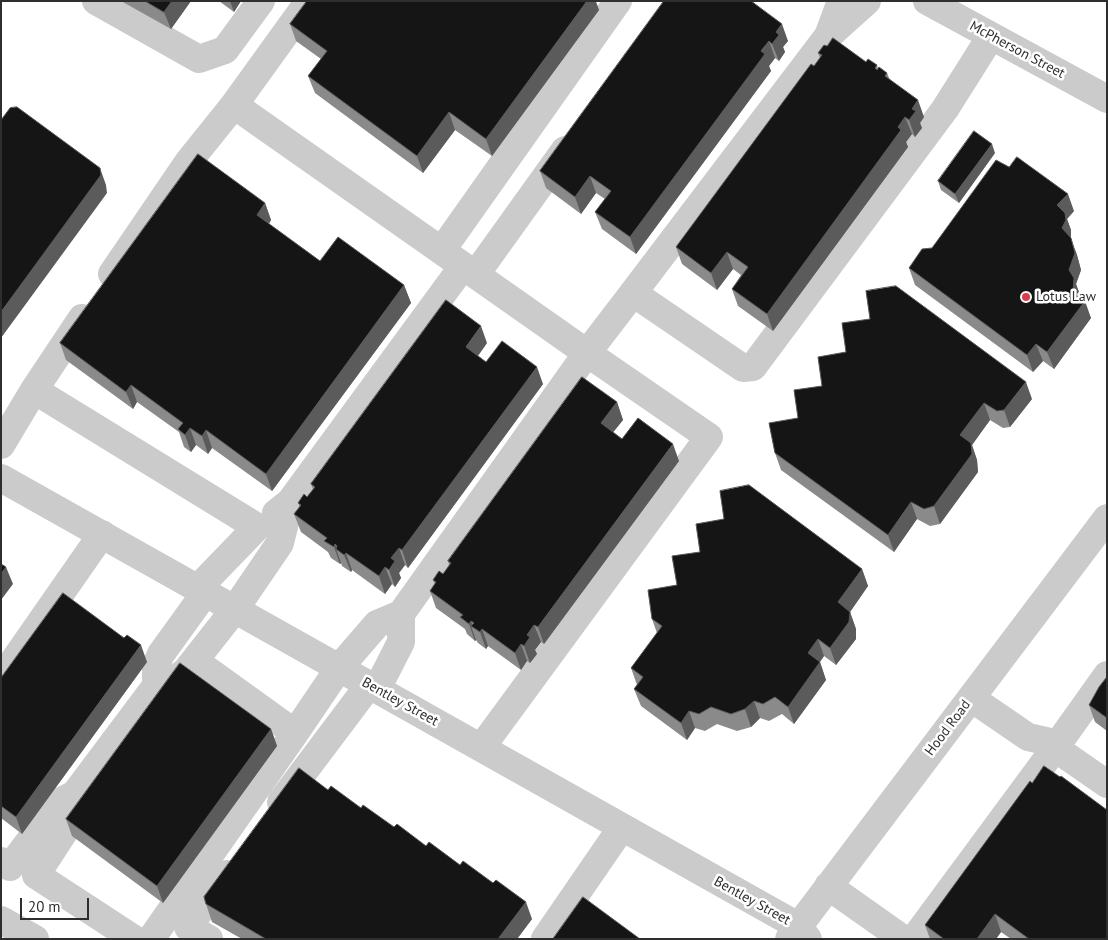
<!DOCTYPE html>
<html>
<head>
<meta charset="utf-8">
<style>
	body { margin:0 }
	#map { position:relative; width:1108px; height:940px; overflow:hidden; background:#fff; font-family:"PT Sans",sans-serif }
	canvas { display:block }
	.frame { position:absolute; inset:0; border:2px solid #2e2e2e; pointer-events:none }
	.scale { position:absolute; left:20px; top:898px; width:69px; height:22px; box-sizing:border-box; border:2px solid #2e2e2e; border-top:0; padding-left:6px; font-size:15px; line-height:18px; white-space:nowrap; color:#2e2e2e; -webkit-text-stroke:4px #fff; paint-order:stroke }
</style>
</head>
<body>
<div id="map">
<canvas width="1108" height="940"></canvas>
<div class="frame"></div>
<div class="scale">20 m</div>
</div>
<script>
const g = document.querySelector('canvas').getContext('2d');
g.lineJoin = 'round';
function strokePath(path, color, width, dash) {
  g.strokeStyle = color;
  g.lineWidth = width;
  g.lineCap = dash ? 'butt' : 'round';
  g.setLineDash(dash || []);
  g.stroke(path);
}
function paint(path, color) {
  g.fillStyle = color;
  g.fill(path, 'evenodd');
}
function drawText(font, color, halo, rows, align = 'center') {
  g.font = font + ' "PT Sans",sans-serif';
  g.lineWidth = 5;
  g.setLineDash([]);
  g.textBaseline = 'middle';
  g.strokeStyle = halo;
  g.fillStyle = color;
  for (const [text, x, y, turn = 0] of rows) {
    g.save();
    g.translate(x, y);
    g.rotate((+turn || 0) * Math.PI / 180);
    g.textAlign = isNaN(turn) ? turn : align;
    if (halo) g.strokeText(text, 0, 0);
    g.fillText(text, 0, 0);
    g.restore();
  }
}
strokePath(new Path2D(`
	M96,1L199,59L225,50L261,1
	M309,1L234,105L587,353L633,293L743,368L753,367L945,109L991,36
	M841,1L828,36L867,1
	M927,1L1107,99
	M442,250L618,1
	M112,274L189,161L234,105
	M476,274L565,150
	M633,293L828,36
	M34,390L257,527L198,588
	M1,445L34,390L82,318
	M1,478L798,926L808,939
	M276,513L290,502L463,266
	M205,593L161,654L156,665V686L175,680L187,670L235,609L280,543L290,502
	M1107,675L1055,748L1107,784
	M1,679L102,534
	M377,689L401,642V614
	M295,733L339,668L377,624L401,614L587,353L709,437L481,748
	M75,794L77,812L36,875L134,939
	M281,802L369,685
	M1,861L10,867L59,802L75,794L156,686
	M828,886L903,939
	M1,920L35,939
	M151,939L295,733L195,661
	M209,939L188,927L227,874
	M545,939L622,827
	M789,939L1107,518
	M914,939L1055,748L1046,741L1028,737L971,698`), '#cbcbcb', 28);
paint(new Path2D(`
	M121,1H191L171,29Z
	M219,1H241L234,12Z
	M664,1H753L754,3L788,41L783,47L785,52L779,61L775,58L769,66L771,71L636,254L602,229L595,212L605,199L596,193L581,214L546,188L540,171Z
	M596,2L599,10L492,156L455,130L423,173L315,93L308,76L321,59L296,41L290,24Z
	M827,46L866,62L877,65L878,69L887,73L890,80L924,117L920,123L922,128L915,137L912,134L906,142L908,147L773,331L738,306L732,289L741,275L733,269L717,290L682,264L676,247L814,66L820,58L818,53Z
	M995,153L959,203L941,190L938,181Z
	M1009,167L1074,211L1067,219L1071,230V239L1077,255L1081,270L1076,284L1080,295V298L1091,318L1054,369L1043,361L1033,372L915,285L909,268L932,248Z
	M265,203L271,220L269,224L320,261L404,285L411,303L272,491L212,448L208,454L196,445L191,452L184,447L179,432L137,402L133,409L66,360L60,343Z
	M487,343L478,356L486,362L543,384L408,568L405,565L399,573L401,578L395,587L392,584L385,594L352,570L351,572L342,566L341,563L340,564L331,558L328,552L301,532L294,514L300,507L298,503L307,497L313,489L311,484Z
	M1032,399L1010,427L1003,428L990,420L972,445L977,460L978,472L940,524L930,526L917,519L894,552L781,470L775,453L769,423Z
	M617,402L623,420L613,432L622,439L679,461L544,644L541,642L535,650L537,654L530,663L527,661L521,670L488,646L486,649L478,643L476,640L475,641L467,634L465,629L436,608L430,591L435,584L433,580L443,574L449,565L448,561Z
	M862,569L868,586L850,612L856,629V639L836,665L824,656L820,662L826,680L794,724L782,714L769,721L760,718L751,727L737,731L717,724L705,731L695,728L687,740L641,706L634,689L637,685L631,668L657,633L652,619Z
	M124,638L147,662L22,834L1,818V678Z
	M1107,677V731L1095,722L1089,705Z
	M271,729L277,746L163,903L72,836L66,819Z
	M1030,781L1107,939H1011L1001,932L996,939H930L925,925Z
	M328,790L426,846L532,919L517,939H242L212,922L206,904Z`), '#8a8a8a');
paint(new Path2D(`
	M172,1H191L171,29L164,12Z
	M230,1H241L234,12Z
	M587,1H597L596,2L599,10L492,156L486,139Z
	M782,24L788,41L783,47L785,52L779,61L772,44L776,32Z
	M769,41L775,58L769,66L771,71L636,254L630,237Z
	M918,100L924,117L920,123L922,128L915,137L909,120L912,109Z
	M449,112L455,130L423,173L417,156Z
	M905,117L912,134L906,142L908,147L773,331L767,314Z
	M992,144L995,153L959,203L955,194Z
	M100,168L106,185L107,193L1,338V312Z
	M590,176L596,193L581,214L575,197Z
	M1068,194L1074,211L1067,219L1071,230V239L1077,255L1081,270L1076,284L1080,295L1079,309L1085,301L1091,318L1054,369L1047,352L1073,292L1062,228L1057,205Z
	M265,203L271,220L263,232L257,215Z
	M727,252L733,269L717,290L711,273Z
	M404,285L411,303L272,491L266,474Z
	M481,326L487,343L472,364L466,347Z
	M1036,344L1043,361L1033,372L1027,355Z
	M537,367L543,384L408,568L402,550Z
	M1026,382L1032,399L1010,427L1004,410Z
	M131,385L137,402L133,409L126,392Z
	M617,402L623,420L607,440L601,423Z
	M984,403L990,420L972,445L977,460L978,472L940,524L934,506L960,435Z
	M190,428L196,445L191,452L185,435Z
	M206,430L212,448L208,454L202,436Z
	M673,444L679,461L544,644L538,627Z
	M911,502L917,519L894,552L888,535Z
	M335,544L338,550L336,549L341,563L340,564L334,547Z
	M399,548L405,565L399,573L401,578L395,587L389,570L391,558Z
	M346,553L352,570L351,572L344,555Z
	M6,567L13,584L1,600V574Z
	M385,567L392,584L385,594L379,576Z
	M862,569L868,586L850,612L856,629V639L836,665L830,648L838,602Z
	M471,621L473,627L471,626L476,640L475,641L469,624Z
	M534,625L541,642L535,650L537,654L530,663L524,646L527,635Z
	M482,629L488,646L486,649L480,632Z
	M818,639L824,656L817,666L820,662L826,680L794,724L788,707L808,653Z
	M521,644L527,661L521,670L515,653Z
	M141,645L147,662L22,834L16,817Z
	M754,701L760,718L751,727L745,709Z
	M689,711L695,728L687,740L681,723Z
	M271,729L277,746L163,903L157,886Z
	M526,902L532,919L517,939H498Z
	M995,914L1001,932L996,939H977Z`), '#5b5b5b');
const building = new Path2D(`
	M145,1H172L164,12Z
	M307,1H587L486,139L449,112L417,156L308,76L327,51L290,24Z
	M664,1H751L782,24L776,32L779,35L772,44L769,41L761,51L765,54L630,237L595,212L611,191L590,176L575,197L540,171Z
	M833,38L866,62L868,59L877,65L875,68L877,70L879,67L887,73L885,76L918,100L912,109L916,111L909,120L905,117L898,127L901,130L767,314L732,289L748,267L727,252L711,273L676,247L811,64L814,66L822,55L818,53L824,45L827,46Z
	M17,107L100,168L101,175L1,312V120L10,108Z
	M974,131L992,144L955,194L938,181Z
	M198,154L265,203L257,215L320,261L338,237L404,285L266,474L206,430L202,436L190,428L185,435L178,429L183,423L131,385L126,392L60,343Z
	M1017,157L1068,194L1057,205L1065,213L1066,220L1062,228L1071,238L1075,253L1069,270L1074,278L1073,292L1085,301L1047,352L1036,344L1027,355L909,268L922,249L932,248L996,160L1009,167Z
	M896,286L1026,382L1004,410L997,411L984,403L960,435L971,443L972,454L934,506L924,509L911,502L888,535L775,453L769,423L798,418L794,390L822,386L818,357L846,352L842,323L870,319L866,291Z
	M446,300L481,326L466,347L486,362L502,341L537,367L402,550L399,548L391,558L395,561L389,570L385,567L379,576L346,553L344,555L336,549L337,546L335,544L334,547L324,541L327,538L294,514L301,505L298,503L304,494L307,497L315,487L311,484Z
	M582,377L617,402L601,423L622,439L638,418L673,444L538,627L534,625L527,635L530,637L524,646L521,644L515,653L482,629L480,632L471,626L474,623L471,621L469,624L460,617L463,615L430,591L436,582L433,580L439,571L443,574L451,563L448,561Z
	M749,485L862,569L838,602L850,612L849,622L830,648L818,639L808,653L820,662L788,707L775,697L763,704L754,701L745,709L731,714L711,707L699,714L689,711L681,723L634,689L643,677L631,668L662,626L652,619L648,590L677,585L672,556L700,552L696,524L724,519L720,491Z
	M1,564L6,567L1,574Z
	M63,593L124,638L127,635L141,645L16,817L1,806V678Z
	M180,663L271,729L157,886L66,819Z
	M1107,677V718L1089,705L1099,687Z
	M1044,766L1060,777L1061,776L1107,810V939H1029L995,914L977,939H944L925,925L1030,781L1032,783Z
	M299,768L328,790L331,786L361,808L363,805L394,827L397,824L426,846L429,842L460,865L463,861L493,883L496,880L526,902L498,939H266L206,904L204,897Z
	M583,897L640,939H553Z`);
paint(building, '#151515');
strokePath(building, '#5b5b5b', 1);
for (const [x, y, r, color] of [
	[1026,297,5,"#d73d4a"]
]) {
  const dot = new Path2D();
  dot.arc(x, y, r, 0, 2 * Math.PI);
  g.fillStyle = color;
  g.fill(dot);
  strokePath(dot, '#fff', 2);
}
drawText('14px', '#2e2e2e', '#fff', [
	["McPherson Street",1017,50,28],
	["Bentley Street",400,702,29],
	["Hood Road",948,728,-53],
	["Bentley Street",752,901,29]
]);
drawText('14px', '#2e2e2e', '#fff', [
	["Lotus Law",1036,297]
], 'left');
</script>
</body>
</html>
